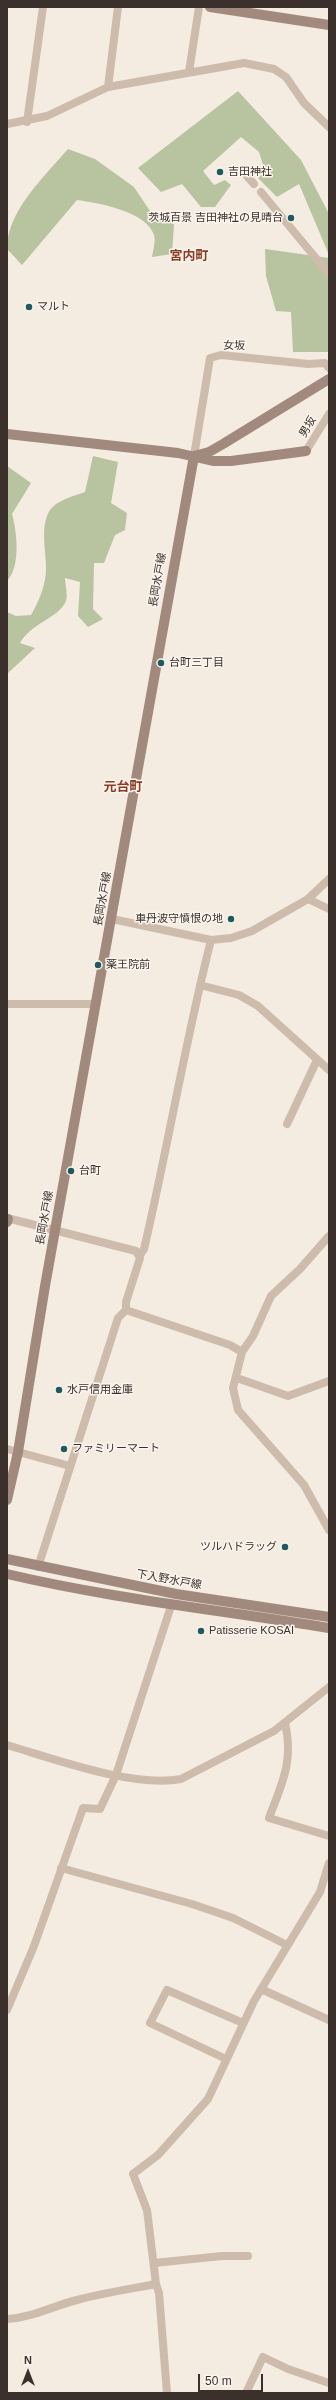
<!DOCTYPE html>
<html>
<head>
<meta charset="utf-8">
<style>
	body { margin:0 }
	#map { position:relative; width:336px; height:2400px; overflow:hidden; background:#f4ebe1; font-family:Helvetica,sans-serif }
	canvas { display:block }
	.frame { position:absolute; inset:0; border:8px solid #3b302b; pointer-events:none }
	.north { position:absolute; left:8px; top:2352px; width:40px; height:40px; -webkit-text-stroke:3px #fbf5ee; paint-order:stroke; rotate:0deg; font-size:11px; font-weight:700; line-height:16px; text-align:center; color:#3b302b }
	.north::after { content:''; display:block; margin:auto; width:14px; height:18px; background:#3b302b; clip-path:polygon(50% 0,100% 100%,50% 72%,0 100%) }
	.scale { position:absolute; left:198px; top:2374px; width:65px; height:18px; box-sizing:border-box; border:2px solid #3b302b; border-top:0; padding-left:5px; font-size:12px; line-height:14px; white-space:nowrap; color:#3b302b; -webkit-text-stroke:3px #fbf5ee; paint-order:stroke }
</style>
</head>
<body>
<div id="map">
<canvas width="336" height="2400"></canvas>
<div class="frame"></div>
<div class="north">N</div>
<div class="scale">50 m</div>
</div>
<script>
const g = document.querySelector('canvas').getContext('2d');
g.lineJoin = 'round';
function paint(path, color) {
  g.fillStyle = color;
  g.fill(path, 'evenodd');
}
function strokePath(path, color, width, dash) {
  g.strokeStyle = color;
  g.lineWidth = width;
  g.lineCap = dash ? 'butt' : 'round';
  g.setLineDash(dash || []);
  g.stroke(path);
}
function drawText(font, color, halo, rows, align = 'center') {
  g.font = font + ' Helvetica,"Noto Sans JP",sans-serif';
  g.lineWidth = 3;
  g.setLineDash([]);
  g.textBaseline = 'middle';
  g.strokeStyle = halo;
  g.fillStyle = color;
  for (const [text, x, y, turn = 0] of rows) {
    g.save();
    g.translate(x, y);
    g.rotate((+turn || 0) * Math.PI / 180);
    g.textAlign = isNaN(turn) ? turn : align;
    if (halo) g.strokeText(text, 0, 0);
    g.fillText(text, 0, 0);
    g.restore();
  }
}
paint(new Path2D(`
	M238,91L301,160L329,214V255L299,184L277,197L258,178L265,171L259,152L241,137L203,171L214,185L225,180L231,185L215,207H201L182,184L161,192L138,168Z
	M68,149L95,159L134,187L150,211L174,224L172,254L152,257C153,251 156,240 154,235C146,211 98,203 77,200L22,265L7,249C7,211 44,177 68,149Z
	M265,249L329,258V352H293L291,312L276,311L266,276Z
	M93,456L118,462L111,503L127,513L125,530L115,535L104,563H94L93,609L103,619L88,627L78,616L80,582L65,578C65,584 68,595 66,601C59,618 31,623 20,643L35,648L7,674V612L16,616L31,615C39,601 45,587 46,571C47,553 39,527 50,510C57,500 74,496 85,492Z
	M7,466L31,483L12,514C17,532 21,566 7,581Z`), '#b8c4a0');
strokePath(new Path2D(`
	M189,72L199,7
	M108,87L118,7
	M27,122L43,7
	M7,124L47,116L108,87L244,63L274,69L286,77L304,103L329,127
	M247,176L254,184
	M261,192L329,274
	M306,451L329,414
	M194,456L210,358L221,355L308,364L325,363L329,368
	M308,899L329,909
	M112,919L211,940L231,938L252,931L308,899L329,879
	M200,985L239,995L258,1006L329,1070
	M7,1004H96
	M287,1124L317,1060
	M7,1218L136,1251L140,1258L126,1302V1310L230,1345L242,1352L233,1388L238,1410L304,1485L329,1530
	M140,1255L144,1249C168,1147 185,1042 211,940
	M242,1352L253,1336L271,1296L300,1269L329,1236
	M237,1378L288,1396L329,1381
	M7,1449L70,1466
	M38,1567L118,1318L126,1310
	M285,1723C294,1761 282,1783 269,1818L329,1836
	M7,1745C54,1759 134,1788 181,1779L274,1731L329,1687
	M61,1868L192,1904L233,1918L287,1945
	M261,1989L329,2020
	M7,2010L34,1946L83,1808L100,1809L116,1775L171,1606
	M226,2059L150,2023L167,1990L243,2023
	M154,2263L222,2256H248
	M7,2319C34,2317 53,2306 77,2300C103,2293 130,2289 156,2284
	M167,2393L159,2293L156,2284L147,2210L133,2174L158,2155L208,2099L254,2001L320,1892L329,1863
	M246,2393L263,2357L288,2369L329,2383`), '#cdbbac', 8);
strokePath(new Path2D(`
	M210,7L329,25
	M7,434L178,453L213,461H231L306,451
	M7,1222L8,1219
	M7,1500L18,1452L45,1286L194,456L209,452L223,444L329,379
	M7,1559L176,1594L329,1617
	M7,1574C113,1599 221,1610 329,1628`), '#a18a7d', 10);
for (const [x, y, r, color] of [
	[220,172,4,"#1f5a5e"],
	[291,218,4,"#1f5a5e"],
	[29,307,4,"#1f5a5e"],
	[161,663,4,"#1f5a5e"],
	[231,919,4,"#1f5a5e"],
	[98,965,4,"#1f5a5e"],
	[71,1171,4,"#1f5a5e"],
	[59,1390,4,"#1f5a5e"],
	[64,1449,4,"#1f5a5e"],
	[285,1547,4,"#1f5a5e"],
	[201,1631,4,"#1f5a5e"]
]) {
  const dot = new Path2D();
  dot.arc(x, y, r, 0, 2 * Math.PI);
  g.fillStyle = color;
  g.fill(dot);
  strokePath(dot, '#fbf5ee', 1.5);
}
drawText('11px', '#3b302b', '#fbf5ee', [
	["吉田神社",228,172],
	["茨城百景 吉田神社の見晴台",283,218,"right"],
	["マルト",37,307],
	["台町三丁目",169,663],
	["車丹波守憤恨の地",223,919,"right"],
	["薬王院前",106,965],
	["台町",79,1171],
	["水戸信用金庫",67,1390],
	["ファミリーマート",72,1449],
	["ツルハドラッグ",277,1547,"right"],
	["Patisserie KOSAI",209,1631]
], 'left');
drawText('11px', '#3b302b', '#fbf5ee', [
	["女坂",234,346,2],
	["男坂",308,427,-59],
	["長岡水戸線",158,580,-80],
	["長岡水戸線",103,899,-80],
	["長岡水戸線",45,1218,-80],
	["下入野水戸線",169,1580,10]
]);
drawText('bold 13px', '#8c3b22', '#fbf5ee', [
	["宮内町",189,256],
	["元台町",123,787]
]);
</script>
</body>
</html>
